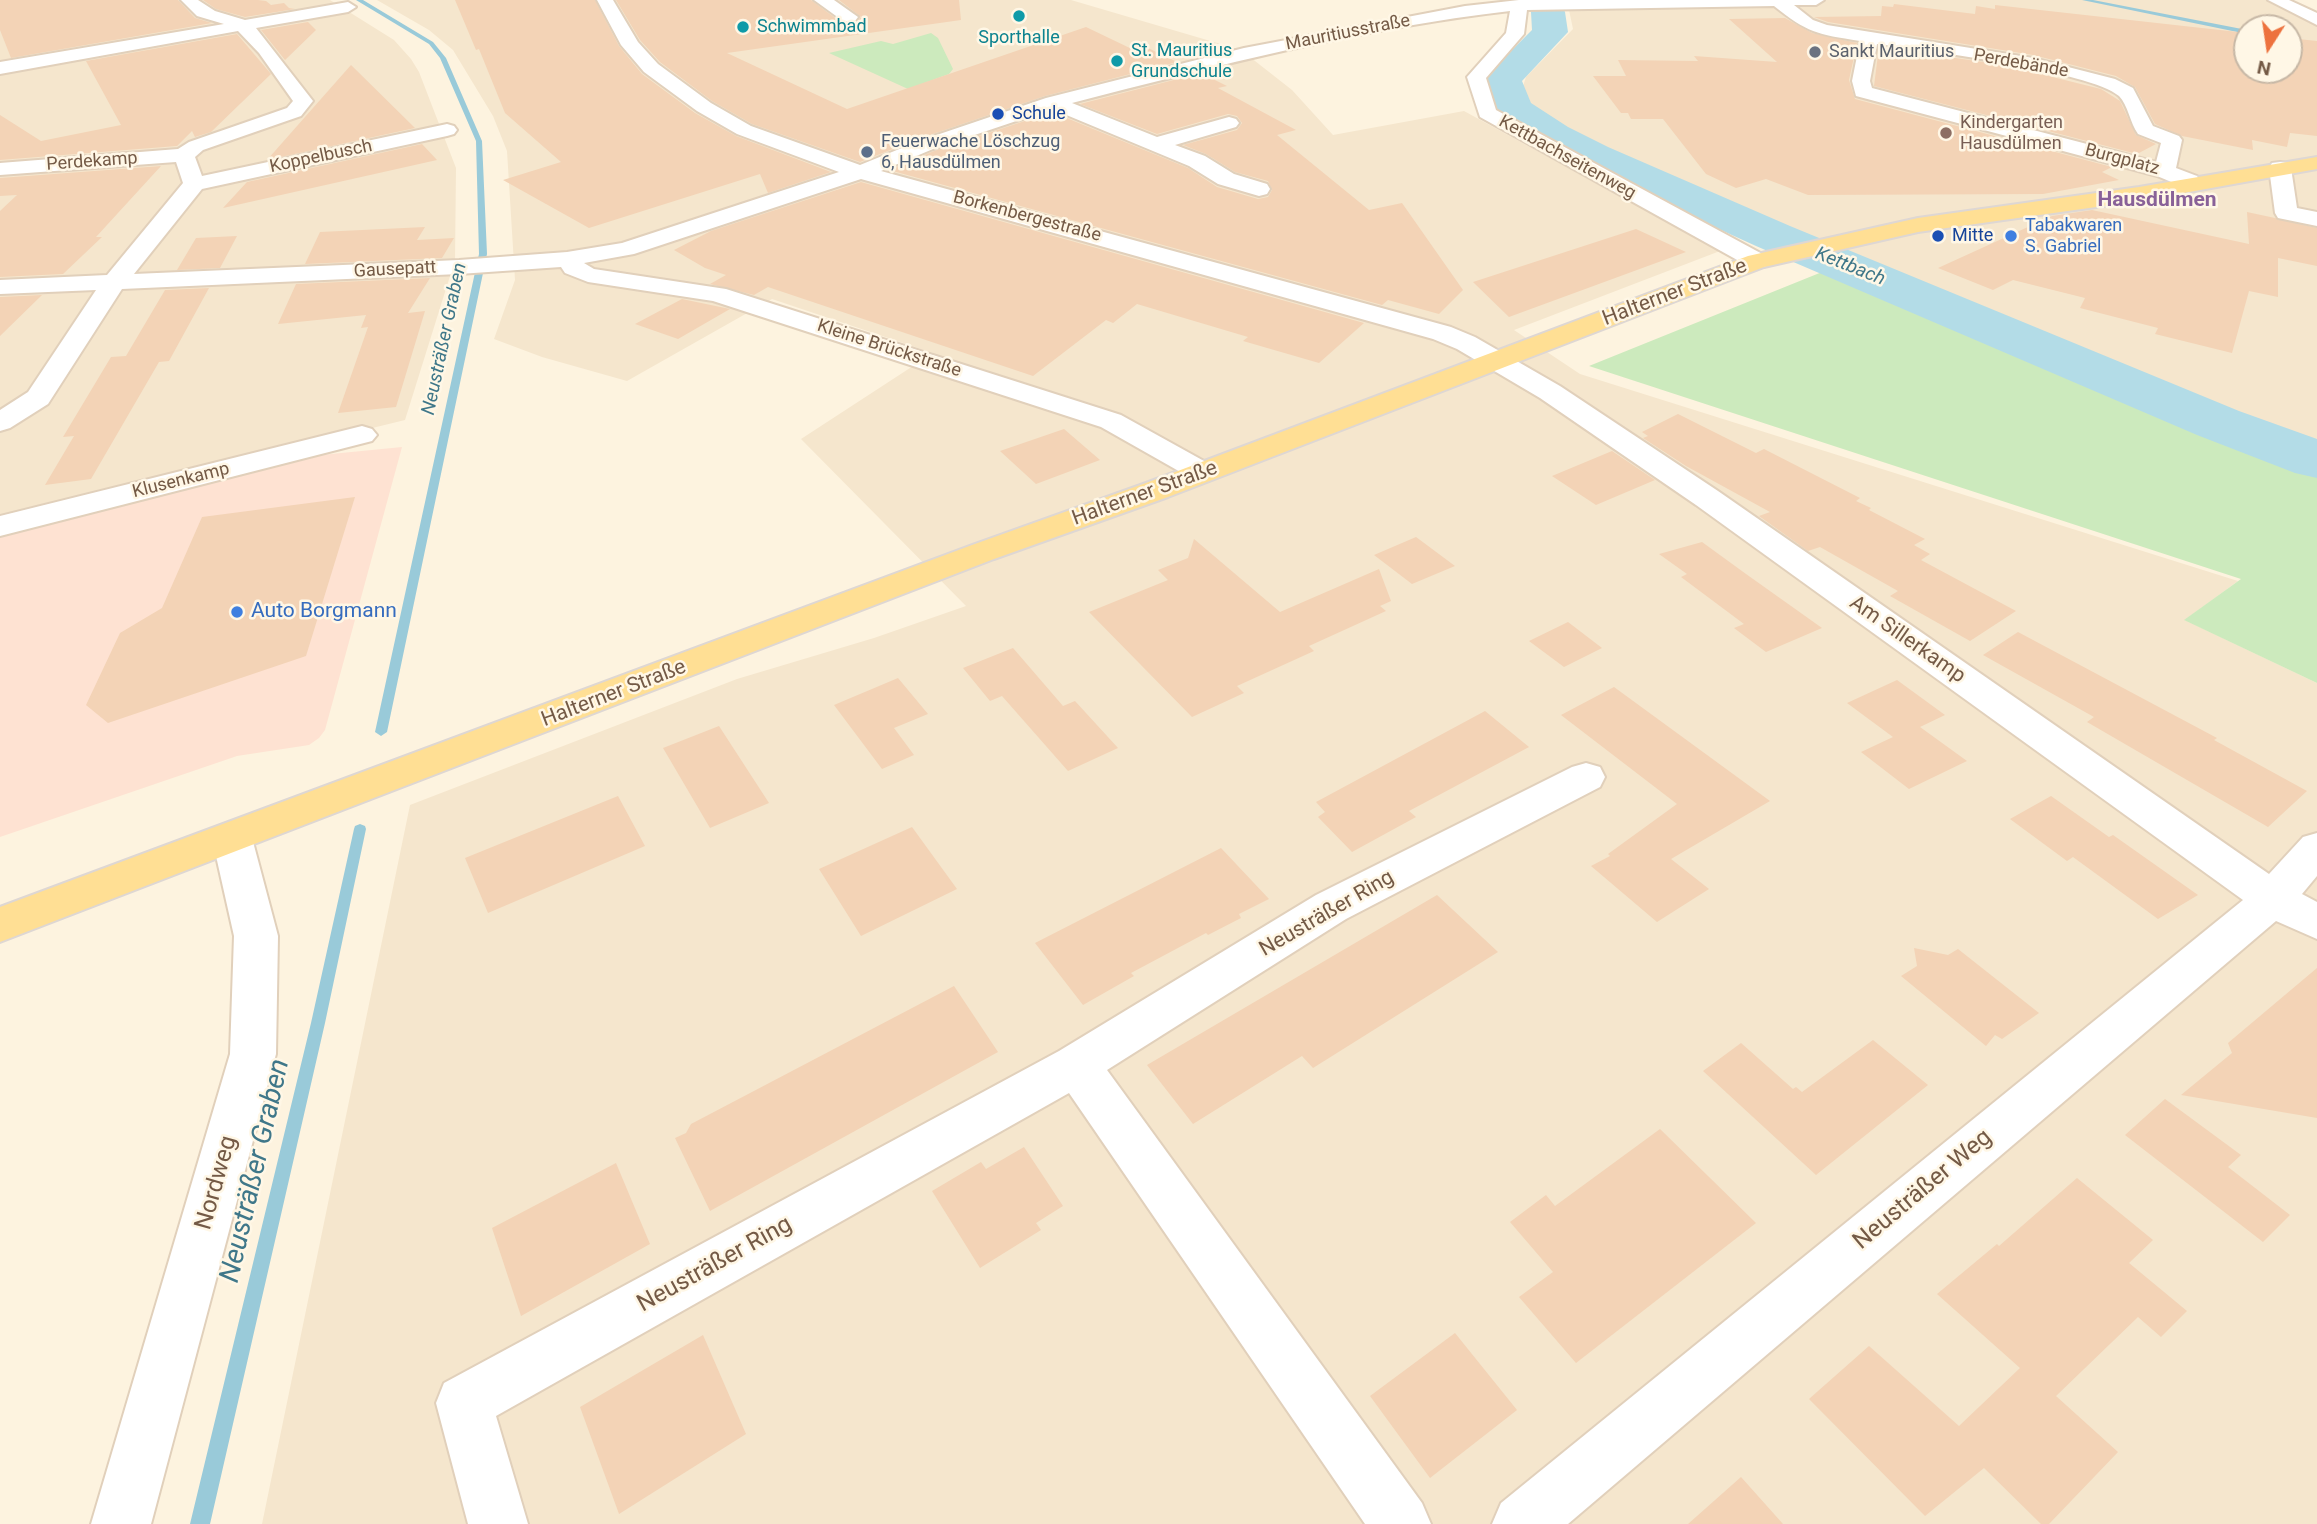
<!DOCTYPE html>
<html>
<head>
<meta charset="utf-8">
<style>
	body { margin:0 }
	#map { position:relative; width:2317px; height:1524px; overflow:hidden; background:#fdf3df; font-family:Roboto,sans-serif }
	canvas { display:block }
	.north { position:absolute; left:2233px; top:14px; width:70px; height:70px; box-sizing:border-box; background:#fff7e6; border:2px solid #c7b8a6; border-radius:50%; rotate:192deg; font-size:19px; font-weight:700; line-height:28px; text-align:center; color:#745a46 }
	.north::after { content:''; display:block; margin:auto; width:24px; height:32px; background:#ed723e; clip-path:polygon(50% 0,100% 100%,50% 72%,0 100%) }
</style>
</head>
<body>
<div id="map">
<canvas width="2317" height="1524"></canvas>
<div class="north">N</div>
</div>
<script>
const g = document.querySelector('canvas').getContext('2d');
g.lineJoin = 'round';
function paint(path, color) {
  g.fillStyle = color;
  g.fill(path, 'evenodd');
}
function strokePath(path, color, width, dash) {
  g.strokeStyle = color;
  g.lineWidth = width;
  g.lineCap = dash ? 'butt' : 'round';
  g.setLineDash(dash || []);
  g.stroke(path);
}
function drawText(font, color, halo, rows, align = 'center') {
  g.font = font + ' Roboto,sans-serif';
  g.lineWidth = 5;
  g.setLineDash([]);
  g.textBaseline = 'middle';
  g.strokeStyle = halo;
  g.fillStyle = color;
  for (const [text, x, y, turn = 0] of rows) {
    g.save();
    g.translate(x, y);
    g.rotate((+turn || 0) * Math.PI / 180);
    g.textAlign = isNaN(turn) ? turn : align;
    if (halo) g.strokeText(text, 0, 0);
    g.fillText(text, 0, 0);
    g.restore();
  }
}
paint(new Path2D(`
	M0,0H330L394,40L411,59L419,72L456,168L455,260L405,420L0,519Z
	M377,0H1071L1241,50L1292,90L1333,135L1464,111L1720,251L1514,330L1580,374L2238,581L2185,620L2317,683V1524H262L410,805L737,679L874,638L966,606L801,439L933,353L772,299L627,381L542,357L494,339L515,280L507,151L493,116L453,50L429,30Z
	M1632,0H2288L2317,14V445L2274,430L2026,325L1700,194L1571,133L1529,106L1521,92L1526,77L1573,29L1569,10L1639,7ZM2247,28H2289V70H2247Z`), '#f5e6cd');
paint(new Path2D(`
	M402,447L325,730L319,738L309,745L237,756L0,837V531L301,457Z`), '#fee2d2');
paint(new Path2D(`
	M931,33L938,38L953,69L949,74L908,89L829,53L881,41L893,44Z
	M1827,270L2254,454L2317,473V683L2184,620L2241,579L1589,366Z`), '#cceabd');
paint(new Path2D(`
	M356,0H363L433,42L446,58L482,141L487,254L387,732L381,736L375,732L479,254L476,141L440,58L429,44Z
	M2082,0H2093L2247,30V34Z
	M360,824L365,826L366,829L325,1023L210,1524H190L311,1023L354,829L355,826Z`), '#99cad9');
paint(new Path2D(`
	M1525,0H1559L1565,12L1568,32L1522,81L1531,103L1568,127L1608,147L1790,226L2239,411L2317,439V478L2295,473L2197,435L1756,246L1578,165L1538,145L1499,118L1493,109L1483,79L1532,30L1531,12Z`), '#b3dce7');
paint(new Path2D(`
	M0,0H178L195,18L212,23L11,58L0,30Z
	M203,0H258L266,1L271,5L284,3L289,8L295,9L245,17L216,9Z
	M455,0H595L619,46L642,74L695,113L736,136L831,172L768,193L760,174L589,228L503,180L561,162L505,113L479,49L476,50Z
	M616,0H811L843,24H855L861,17L839,0H959L961,20L727,53L847,109L1086,27L1134,50L1146,47L1177,62L1045,96L918,139L860,162L752,124L712,101L660,62L640,40Z
	M1894,4L1975,14L1976,6L1995,9V5L2247,33V70H2289V38L2317,41V136L2290,133L2287,147L2252,140L2253,150L2182,136L2155,124L2135,87L2116,76L2033,55L1828,22L1814,17L1881,16L1882,6L1893,7Z
	M1785,18L1812,33L1857,43L1849,80L1855,99L2112,167L2102,172L2119,180L2043,194L1808,195L1766,179L1736,188L1706,174L1663,119H1631L1628,113H1621L1593,76H1626L1618,60L1698,61L1694,56L1777,62L1729,19Z
	M308,22L316,30L285,60L261,30Z
	M237,34L271,74L211,132L195,137L192,131L177,146L0,160V115L41,141L121,125L86,61Z
	M1879,47L2004,65L2101,89L2120,101L2136,135L2156,144L2137,154L1874,86Z
	M351,65L415,128L267,160Z
	M1201,73L1227,86L1218,88L1296,130L1277,135L1369,210L1402,203L1463,290L1439,314L1388,300L1382,305L889,170L934,151L1052,112L1188,168L1217,187L1258,199L1268,197L1272,190L1268,181L1235,172L1206,154L1183,145L1237,130L1242,123L1237,116L1228,114L1157,134L1080,104Z
	M422,144L437,160L223,208L247,182Z
	M161,166L96,237H102L63,274L0,277V211L17,195L0,196V178Z
	M861,182L1364,323L1319,363L1243,341L1248,337L1137,304L1113,323L1106,320L1033,376L768,287L754,295L710,284L726,275L705,268L674,250L711,231Z
	M2092,210L2249,244L2247,212L2275,218L2317,228V266L2278,258V297L2249,291L2232,353L2155,334L2158,328L2080,308L2085,298L2013,280L1993,290L1938,268L2052,216Z
	M425,227L417,240L454,238L442,258L305,264L320,232Z
	M1636,229L1686,252L1509,317L1473,282Z
	M237,236L220,268L177,270L196,238Z
	M430,278L408,313L425,311L396,407L338,413L368,327L361,328L366,315L278,324L296,284Z
	M209,288L169,361L159,362L91,479L45,485L74,436L63,437L111,357L126,356L165,290Z
	M42,295L0,336V297Z
	M682,299L730,309L678,339L635,324Z
	M1678,414L1756,453L1764,449L1860,498L1856,501L1871,508L1869,510L1925,539L1914,545L1930,554L1921,560L2016,611L1970,641L1890,596L1898,591L1820,547L1808,551L1759,516L1770,512L1686,466L1643,438L1648,436L1642,432Z
	M1064,429L1100,460L1036,484L1000,451Z
	M1612,451L1655,480L1596,505L1552,476Z
	M355,497L306,656L108,723L86,705L120,633L162,608L202,517Z
	M1416,537L1455,566L1412,584L1374,555Z
	M1194,539L1280,612L1379,569L1391,601L1380,606L1386,611L1309,646L1314,651L1237,686L1244,693L1192,717L1089,612L1168,580L1158,570L1188,558Z
	M1702,542L1746,574L1822,628L1766,652L1734,628L1744,624L1681,577L1687,574L1659,554Z
	M1568,622L1602,648L1564,667L1529,641Z
	M2018,632L2217,738L2214,740L2307,791L2268,827L2087,722L2094,717L1983,655Z
	M1013,648L1063,706L1075,701L1118,748L1068,771L1002,696L990,701L963,668Z
	M898,678L928,714L894,728L914,755L882,769L834,705Z
	M1897,680L1945,715L1920,727L1967,761L1909,789L1861,752L1893,737L1847,703Z
	M1614,687L1770,801L1671,859L1709,889L1657,922L1591,866L1610,856L1608,854L1677,804L1561,715Z
	M1485,711L1529,747L1409,811L1416,817L1352,852L1318,817L1325,812L1316,802Z
	M719,726L769,803L710,828L663,748Z
	M618,796L645,846L488,913L465,858Z
	M2051,796L2109,837L2113,835L2198,895L2158,919L2073,857L2067,861L2010,819Z
	M912,827L957,889L861,936L819,869Z
	M1221,848L1269,899L1239,914L1241,918L1208,935L1206,933L1131,973L1134,976L1083,1005L1035,943Z
	M1437,895L1498,952L1313,1068L1302,1056L1193,1124L1147,1065Z
	M1914,948L1948,955L1958,949L2039,1013L2002,1039L1995,1035L1986,1046L1901,976L1917,966Z
	M2317,968V1118L2181,1095L2232,1053L2228,1043Z
	M954,986L998,1052L710,1211L675,1138L686,1133L691,1124Z
	M1873,1040L1928,1085L1816,1175L1703,1071L1741,1043L1793,1089L1796,1087L1802,1092Z
	M2165,1099L2241,1155L2228,1167L2290,1215L2263,1242L2125,1135Z
	M1660,1129L1756,1223L1576,1363L1519,1297L1553,1272L1510,1222L1546,1195L1555,1206Z
	M1024,1147L1063,1206L1036,1223L1041,1230L980,1268L932,1191L981,1162L986,1169Z
	M616,1163L650,1244L521,1316L492,1228Z
	M2077,1178L2153,1240L2129,1263L2187,1311L2161,1337L2138,1317L2056,1396L2118,1452L2049,1524H2041L1984,1468L1925,1516L1809,1399L1869,1346L1959,1426L2020,1368L1937,1294L1997,1244L1999,1246Z
	M1455,1333L1517,1410L1430,1478L1370,1396Z
	M703,1335L746,1434L619,1514L580,1407Z
	M1741,1477L1783,1524H1688Z`), '#f3d3b6');
const minor = new Path2D(`
	M181,0H198L215,11L245,20L348,2L356,7L348,12L256,28L313,101L301,116L203,150L195,157L202,176L447,124L454,126L457,130L454,134L447,136L202,189L134,274L459,260L567,252L622,243L839,172L737,134L697,111L644,72L621,45L597,0H613L638,42L658,64L711,103L751,126L860,165L919,141L1046,98L1244,48L1465,6L1519,0H1824L1816,5H1794L1813,20L1827,25L2033,58L2115,79L2133,88L2153,126L2179,136L2182,140L2176,168L2197,176L2200,181L2197,186H2181L2157,176L1856,96L1852,81L1860,41C1816,34 1808,33 1774,6L1527,10L1524,34L1486,78L1496,110L1766,256L1769,261L1766,266L1757,268L1748,266L1480,117L1467,77L1506,33L1510,11C1362,28 1216,66 1072,103L1157,137L1229,117L1236,119L1239,123L1236,127L1175,145L1205,156L1234,174L1267,184L1270,189L1267,194L1259,196L1218,184L1189,166L1052,109L933,149L881,171L1451,327L1475,337L1560,386L1718,491L2269,874L2303,837L2317,833V876L2302,894L2317,902V939L2276,921L1568,1524H1492L1501,1503L2243,900L1696,505L1540,398L1457,349L1433,339L861,179L634,254L584,263L594,269L726,289L1121,415L1213,466L1217,472L1213,478L1202,481L1191,478L1101,427L713,301L588,282L565,273L561,267L459,274L122,289L48,404L10,428L0,431V410L28,392L96,290L0,294V280L107,275L183,183L176,162L0,175V163L178,149L189,142L287,108L293,101L259,53L238,31L0,74V62L224,24L197,16ZM1877,44C1922,50 2090,71 2119,96C2128,105 2130,123 2138,134L2161,143L2156,162L1872,88L1870,81Z
	M814,0H834L858,17L855,21H843Z
	M2268,0H2289L2317,13V25Z
	M2280,162L2288,163L2291,168L2297,208L2317,212V226L2278,218L2275,213L2269,168L2272,163Z
	M362,426L372,429L377,435L372,441L0,536V516Z
	M1586,763L1600,767L1605,777L1600,787L1346,919L1107,1070L1422,1503L1431,1524H1365L1069,1093L496,1416L528,1524H468L436,1403L444,1383L1059,1051L1316,895L1572,767Z
	M232,823L246,827L252,838L278,936L276,1054L151,1524H91L230,1054L234,936L212,838L218,827Z`);
const major = new Path2D(`
	M2317,157V169L2139,201L1918,232L1764,267L1168,497L994,559L0,942V907L972,545L1146,483L1748,256L1918,218L2139,187Z`);
strokePath(minor, '#e1d0bb', 4);
strokePath(major, '#ded7d3', 4);
paint(minor, '#fff');
paint(major, '#ffdf94');
for (const [x, y, r, color] of [
	[1019,16,7,"#0f9aa8"],
	[743,27,7,"#0f9aa8"],
	[1815,52,7,"#6b7280"],
	[1117,61,7,"#0f9aa8"],
	[998,114,7,"#1a4fb4"],
	[1946,133,7,"#8d6e63"],
	[867,152,7,"#5c6f8a"],
	[1938,236,7,"#1a4fb4"],
	[2011,236,7,"#3f7fe0"],
	[237,612,7,"#3f7fe0"]
]) {
  const dot = new Path2D();
  dot.arc(x, y, r, 0, 2 * Math.PI);
  g.fillStyle = color;
  g.fill(dot);
  strokePath(dot, '#fff7e6', 2.5);
}
drawText('18px', '#0d838f', '#fff7e6', [
	["Schwimmbad",757,27],
	["Sporthalle",1019,38,"center"],
	["St. Mauritius",1131,51],
	["Grundschule",1131,72]
], 'left');
drawText('18px', '#745a46', '#fff7e6', [
	["Mauritiusstraße",1348,33,-11],
	["Perdebände",2021,64,10],
	["Koppelbusch",321,157,-12],
	["Kettbachseitenweg",1567,158,29],
	["Burgplatz",2122,160,15],
	["Perdekamp",92,162,-4],
	["Borkenbergestraße",1027,217,15],
	["Gausepatt",395,270,-3],
	["Kleine Brückstraße",889,349,18],
	["Klusenkamp",181,481,-14]
]);
drawText('18px', '#5b616d', '#fff7e6', [
	["Sankt Mauritius",1829,52]
], 'left');
drawText('18px', '#164399', '#fff7e6', [
	["Schule",1012,114],
	["Mitte",1952,236]
], 'left');
drawText('18px', '#785e54', '#fff7e6', [
	["Kindergarten",1960,123],
	["Hausdülmen",1960,144]
], 'left');
drawText('18px', '#4e5e75', '#fff7e6', [
	["Feuerwache Löschzug",881,142],
	["6, Hausdülmen",881,163]
], 'left');
drawText('18px', '#366cbe', '#fff7e6', [
	["Tabakwaren",2025,226],
	["S. Gabriel",2025,247]
], 'left');
drawText('italic 19px', '#3f7789', '#fff7e6', [
	["Kettbach",1850,267,22],
	["Neusträßer Graben",445,339,-78]
]);
drawText('bold 21px', '#896198', '#fff7e6', [
	["Hausdülmen",2157,201]
]);
drawText('21px', '#745a46', '#fff7e6', [
	["Halterner Straße",1675,293,-21],
	["Halterner Straße",1145,494,-20],
	["Am Sillerkamp",1907,640,35],
	["Halterner Straße",614,694,-21],
	["Neusträßer Ring",1327,914,-30]
]);
drawText('21px', '#366cbe', '#fff7e6', [
	["Auto Borgmann",251,612]
], 'left');
drawText('24px', '#745a46', '#fff7e6', [
	["Nordweg",217,1183,-74],
	["Neusträßer Weg",1923,1190,-40],
	["Neusträßer Ring",715,1265,-29]
]);
drawText('italic 28px', '#3f7789', '#fff7e6', [
	["Neusträßer Graben",256,1171,-77]
]);
</script>
</body>
</html>
